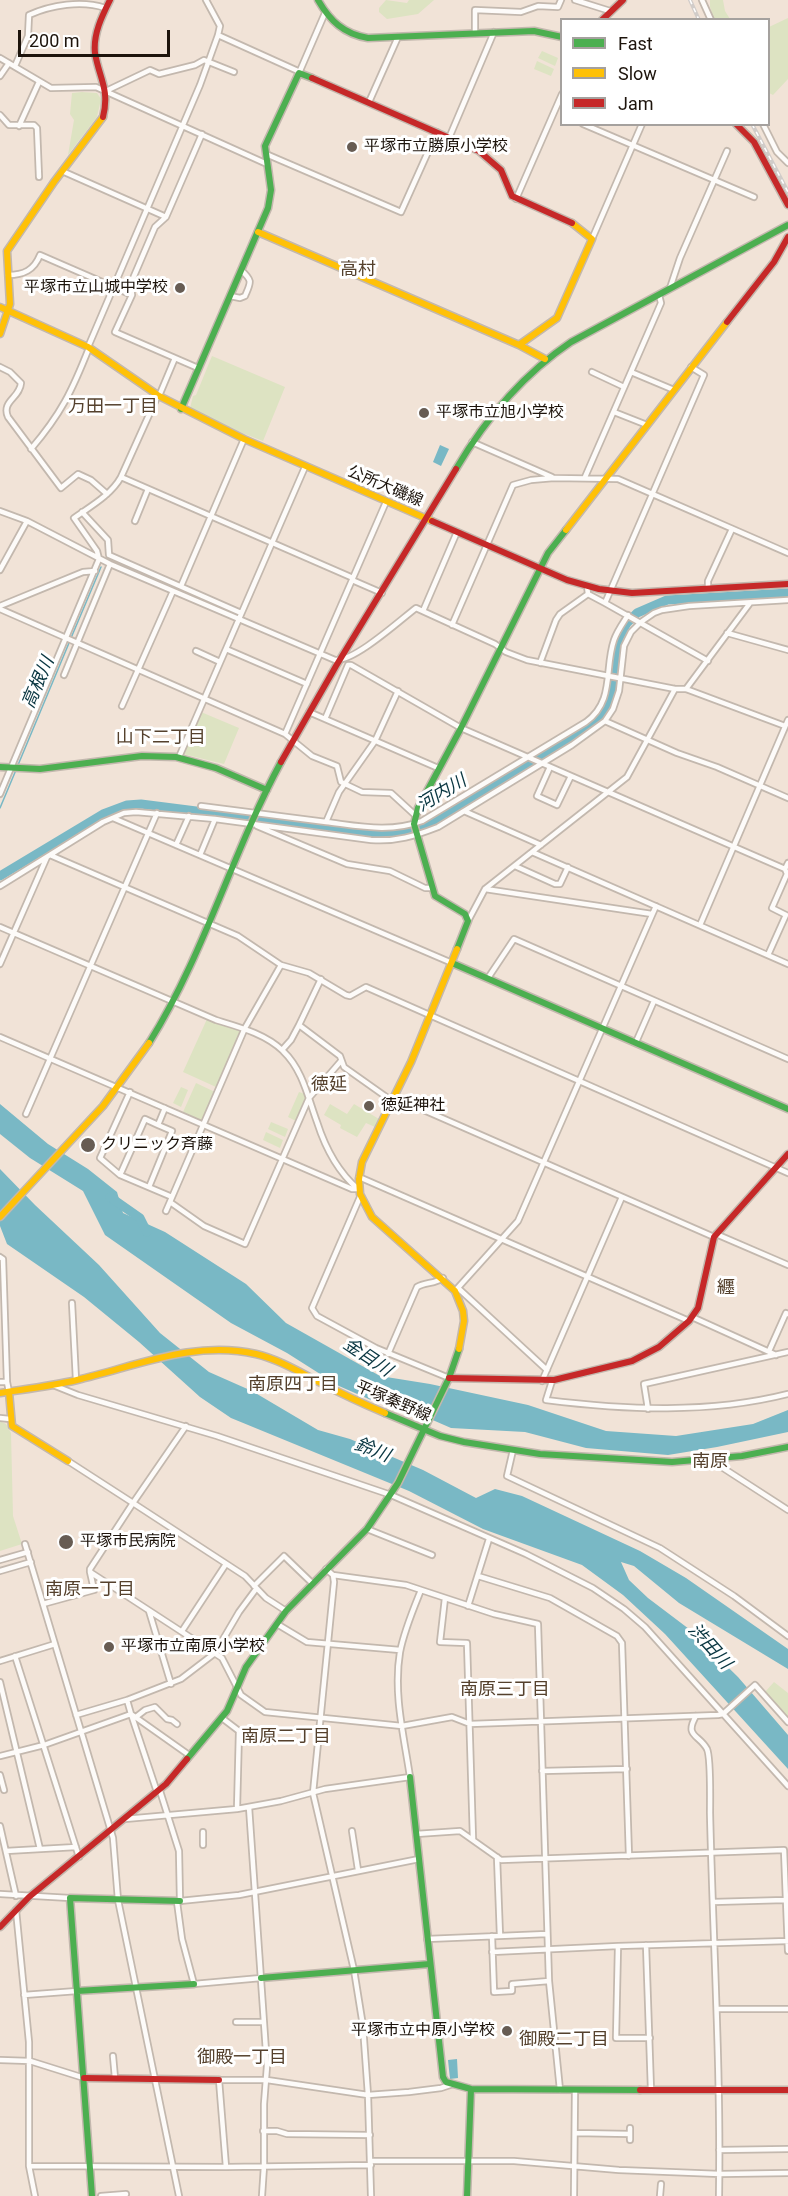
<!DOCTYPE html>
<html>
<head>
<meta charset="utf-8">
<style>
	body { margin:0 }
	#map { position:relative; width:788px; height:2196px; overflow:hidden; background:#f1e3d7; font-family:Roboto,sans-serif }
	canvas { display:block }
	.legend { position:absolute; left:560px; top:18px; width:210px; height:108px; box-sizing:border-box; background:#fff; border:2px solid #a5a19e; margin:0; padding:8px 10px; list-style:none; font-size:18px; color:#1d140c }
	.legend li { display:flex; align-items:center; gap:12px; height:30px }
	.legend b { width:30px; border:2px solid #a5a19e }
	.scale { position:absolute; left:18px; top:30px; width:152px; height:27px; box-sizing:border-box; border:3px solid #1d140c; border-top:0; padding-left:8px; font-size:18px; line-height:21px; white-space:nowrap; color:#1d140c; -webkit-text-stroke:4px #fff; paint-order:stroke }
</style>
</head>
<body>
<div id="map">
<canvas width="788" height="2196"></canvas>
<ul class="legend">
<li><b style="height:8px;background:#4caf50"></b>Fast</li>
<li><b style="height:8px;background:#ffc107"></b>Slow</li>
<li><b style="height:8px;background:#c62828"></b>Jam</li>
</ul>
<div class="scale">200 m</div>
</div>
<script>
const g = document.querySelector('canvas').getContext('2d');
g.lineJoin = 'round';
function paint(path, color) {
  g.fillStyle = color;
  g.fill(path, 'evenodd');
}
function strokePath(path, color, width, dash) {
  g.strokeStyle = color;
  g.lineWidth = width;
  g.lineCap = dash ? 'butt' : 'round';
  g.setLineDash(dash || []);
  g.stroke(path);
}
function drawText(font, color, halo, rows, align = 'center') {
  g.font = font + ' Roboto,"Noto Sans JP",sans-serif';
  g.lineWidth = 6;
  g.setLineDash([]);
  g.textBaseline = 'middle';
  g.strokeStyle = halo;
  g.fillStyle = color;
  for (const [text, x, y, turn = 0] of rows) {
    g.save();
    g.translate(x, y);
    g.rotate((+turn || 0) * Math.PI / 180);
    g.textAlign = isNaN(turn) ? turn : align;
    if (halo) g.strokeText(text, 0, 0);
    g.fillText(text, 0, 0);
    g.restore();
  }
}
paint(new Path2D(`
	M386,0L407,3L409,0H434L418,14L387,19L379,12V8Z
	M710,0H723L725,11L730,19H714L710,7Z
	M788,18V79L773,95L769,93V27Z
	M542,51L558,58L555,66L538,58Z
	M537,61L554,69L551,76L534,69Z
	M82,92L97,93L101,99L97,117L68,155L74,120L70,114L72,93Z
	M212,356L285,387L263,441L242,433L190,408L193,396L196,395Z
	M201,712L239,728L224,764L183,754Z
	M207,1019L240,1031L216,1087L183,1072Z
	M196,1083L215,1092L202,1121L183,1112Z
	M181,1087L188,1090L181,1107L173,1103Z
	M299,1092L305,1094L307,1100L298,1122L288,1117Z
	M330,1104L347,1114L354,1104L379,1119L375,1127L366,1123L357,1137L340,1128L341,1125L324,1115Z
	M271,1122L288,1129L285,1137L268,1129Z
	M266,1132L283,1140L280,1148L263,1140Z
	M0,1421L6,1424L11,1433L13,1516L22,1544L0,1551Z
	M774,1682L788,1693V1718L765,1692Z`), '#dde3c2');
paint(new Path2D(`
	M440,445L449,449L441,466L433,462Z
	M0,1104L48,1144L88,1169L117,1192L123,1213L165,1232L246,1284L286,1323L380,1376L430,1384L528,1405L606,1431L676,1436L753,1424L788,1410V1432L717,1447L668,1455L586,1448L525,1432L451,1428L412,1411L371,1400L339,1386L287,1353L231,1323L105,1235L83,1191L30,1158L0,1134Z
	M0,1169L35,1205L99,1265L160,1333L209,1372L252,1391L318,1430L350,1439L423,1470L476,1498L495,1489L522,1496L640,1551L686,1578L788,1649V1669L679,1603L634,1566L621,1562L629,1580L648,1598L689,1629L738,1677L788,1735V1769L665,1634L623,1595L582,1565L483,1529L409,1491L231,1418L200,1397L139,1342L84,1297L7,1244L0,1226Z
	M457,2059L458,2078L450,2079L448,2060Z`), '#79b8c5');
strokePath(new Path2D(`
	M71,638L101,567
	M18,765L69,643
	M0,808L16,770`), '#79b8c5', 1.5);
strokePath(new Path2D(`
	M0,876L103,814L127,805L141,804L385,835L406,831L435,821L593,723L603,711L614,689L619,638L627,623L637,613L667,600L788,593
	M110,1197L140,1218L147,1232`), '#79b8c5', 9);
const street = new Path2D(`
	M575,0L610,11
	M702,0L711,20
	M475,33V10L521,12L538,6L558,7L561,0
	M218,35L300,72
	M0,58L51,88L96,87L267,164
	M15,66L28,36L29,15C51,5 82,0 105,8
	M299,73L325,13
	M0,76L9,63
	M106,91L150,70L159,74L195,65L204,60L234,72
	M369,102L398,37
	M0,115L9,125H34L37,128L39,177
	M583,124L754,197
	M763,124L777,152L788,163
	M19,126L39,82
	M449,138L494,32
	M266,154L401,212L437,132
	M62,171L166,217
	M516,199L562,94
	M592,239L642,124
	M8,275C24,275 34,270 40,255L132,295
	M670,288L680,258L727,151
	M230,296L240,298L245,296C251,282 253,281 241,270
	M88,347L200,85L218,35L220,26L206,0
	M0,367L10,372L21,383C20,398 1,401 8,417L61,488L78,474L91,480L107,494
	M691,367L704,375L605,603L708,661
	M198,368L115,332L132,295L131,283L155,227L166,217L202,134
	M592,372L624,387
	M631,372L674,390
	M158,395L121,477L353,578
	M159,396L175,358
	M614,412L647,425
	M472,442L552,477
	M31,449C61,414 72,391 89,348
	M585,477L658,310L661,303L659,295
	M0,511L27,521L110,564L335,660C354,662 399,621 416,608L495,644L506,652L527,660L675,689H686L785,726
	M82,512L108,540L109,555L241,613
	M135,521L148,489
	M0,570L27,521
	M352,580L382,593
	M181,586L244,439
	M587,586L588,594L605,603
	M708,589V581L732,529
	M0,606L83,572L95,571
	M0,609L285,734L312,756L337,766L341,782L362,792L391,793L415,815
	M423,611L457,532
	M452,625L513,485L531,480L554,478L618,479L788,553
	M727,633L788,650
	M226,649L307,684
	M196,651L220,662
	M540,663L556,620L560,614L588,594
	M64,675L110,564
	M686,689L750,603
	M122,706L173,591
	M309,712L438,768
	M325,719L348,665H351L461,728L785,869
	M605,721L677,753L717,767L788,798
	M285,734L386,502
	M179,757L305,467
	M550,767L537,796L557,805L571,776
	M0,794L99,559L97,551L74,518C91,506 111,495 121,477
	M201,806L326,822L339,792L375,741L398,691
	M464,811L541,845
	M113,818L452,963
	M326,822C359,826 390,833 422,821L586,722C615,701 604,669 614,640C617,631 623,623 628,615
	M257,826L347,864L390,871L425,888H431
	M176,845L189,816
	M532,852L788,964
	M50,855L238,936L281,965L309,973L346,995L350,996L366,987L788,1173
	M200,855L215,819
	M515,866L555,884H560L568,867
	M0,886L103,822L124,813L136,812L215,819L371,840C396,842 415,836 438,827L572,745L605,721L613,709L619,691L624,646L631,632L641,622L654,613L662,610L689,606L788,600
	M485,889L652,914
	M468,921L485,889L627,777L675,689
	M700,925L788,720
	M0,927L216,1020C239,1027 266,1034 283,1051C303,1070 308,1098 317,1122C325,1147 338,1172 358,1189
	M768,955L786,915L772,908L787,874L785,869L788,863
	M0,964L47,857
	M488,978L514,939L788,1059
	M321,979L299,1025L340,1056L344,1067L392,1101
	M0,1037L352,1189H358
	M636,1042L654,1001
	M282,1050L291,1040L299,1025
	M130,1092L100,1158L120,1175L172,1197
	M394,1097L714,1237
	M26,1114L157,813
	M120,1175L145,1119L158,1125
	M359,1177L689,1321
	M149,1187L172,1131L158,1125L165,1108
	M360,1197L312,1308L317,1316L376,1348L449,1378
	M170,1202L204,1226L245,1244L309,1098L341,1061
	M166,1211L245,1028L281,965
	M716,1234L788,1265
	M0,1257L3,1259L7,1382
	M458,1288L547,1370
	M455,1291L518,1221L656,906
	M72,1303L76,1380
	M692,1317L776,1355
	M769,1351L786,1313L788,1314
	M388,1354L417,1287C425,1282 435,1284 443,1278
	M542,1381L622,1197
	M552,1381L546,1400C626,1410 709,1414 788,1394
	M0,1382H7L9,1392
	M53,1385L78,1395L217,1436L391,1495L526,1554L593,1588L624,1609L645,1627L788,1786
	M648,1409L644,1384L788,1352
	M0,1418L10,1419
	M186,1426L133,1503L245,1576L266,1598L286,1611
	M513,1450L507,1476L660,1548L734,1596L788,1636
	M68,1461L133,1503L90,1569V1572L222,1658L241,1695L265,1712L402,1726L452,1717L470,1724L718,1715L723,1714L755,1685L788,1722
	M699,1461L702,1465L720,1466L788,1510
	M367,1529L432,1555
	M25,1544L113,1838L118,1900L179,2196
	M0,1560L28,1552
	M326,1569L333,1575L334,1582L313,1793L354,1970L363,2026L368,2095L371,2196
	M0,1571L31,1562
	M333,1575L406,1585L494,1614L538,1624L549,1981L560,2090
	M478,1576L550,1598L617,1636L622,1643L629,1856
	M254,1586L284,1556L312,1583
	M445,1598L440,1642L467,1643L473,1839
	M43,1604L94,1590L90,1572
	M468,1606L489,1539
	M149,1611L171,1684
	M277,1624L307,1642L400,1650
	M182,1631L226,1564
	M15,1656L79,1857
	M0,1661L55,1644
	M0,1682L40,1849
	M127,1700L131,1714L189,1755
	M76,1715L127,1700L181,1679L215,1653L239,1612L256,1589
	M696,1716C684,1737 699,1734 707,1749C711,1758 710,1801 710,1813C713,1941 721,2068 719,2196
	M136,1717L145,1710L155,1707L167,1719L172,1720L177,1724
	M222,1718L239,1731L237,1809
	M0,1756L44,1745L131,1714L157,1792
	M542,1771L627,1769
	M0,1775L4,1790
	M160,1791L179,1851L180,1901L239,1895L419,1859
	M249,1807L267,2066L264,2104V2166L262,2196
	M125,1819L237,1809L281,1801L325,1789L410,1777C404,1736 393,1694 400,1652C404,1631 413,1610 421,1590
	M0,1826L16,1896
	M352,1831L358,1870
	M203,1832V1845
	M416,1834L460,1831L501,1860L784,1850L788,1951
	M6,1851L76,1847
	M497,1857L500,1936
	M0,1894L70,1898
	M177,1902L182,1939L194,1984L261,1978
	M713,1902L785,1900
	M16,1910L29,2042V2166L35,2196
	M492,1936L494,1992L512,1991V1984L549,1981
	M427,1939L547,1934
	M646,1945L651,2090
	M618,1946L616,2038H650
	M492,1952L618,1946L788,1941
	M24,1995L77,1991
	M717,2009H788
	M236,2022H264
	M363,2028L437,2027
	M113,2056L115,2078
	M0,2060L30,2061L84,2078
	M263,2131H277L287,2134L370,2135
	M575,2133L630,2134
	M630,2140V2128
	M719,2150L788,2149
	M371,2161H514L619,2170L720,2174L788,2173
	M29,2166L226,2167L371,2165
	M226,2167L219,2080H267L368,2095L409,2092L441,2088L450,2085
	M101,2196L126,2194
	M574,2196L575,2090
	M660,2196L661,2184`);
const fast = new Path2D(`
	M318,0C330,21 344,34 368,38L534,31L562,37
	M181,409L268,208L271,190L265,146L299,73L312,78
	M456,469C486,418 522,375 571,342L788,225
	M0,767L40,769L142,756L176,757L216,768L267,790
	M457,949L468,921L465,914L435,896L414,824L418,808L461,728L548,553L566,530
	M452,963L788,1109
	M149,1043C204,955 232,853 281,762
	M385,1413L440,1436L464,1442L540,1454L672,1462L742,1456L788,1447
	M187,1759L227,1711L246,1667L286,1611L367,1529L398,1483L449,1378L459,1349
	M410,1777L443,2077L446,2082L471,2089L640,2090
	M261,1978L430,1964
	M77,1991L194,1984
	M92,2196L70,1898L180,1901
	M467,2196L471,2089`);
const slow = new Path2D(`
	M258,232L519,345L545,359
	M0,307L88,347L159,396L244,439L432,521
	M0,334L10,304L7,251L54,182L103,117
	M519,345L557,318L592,239L572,223
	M566,530L727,322
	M457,949L411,1062L362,1162L359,1179L360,1194L372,1217L455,1291L463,1311L464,1321L459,1349
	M0,1217L103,1106L149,1043
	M9,1392L12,1426L68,1461
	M0,1393C26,1389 52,1386 77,1380C137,1366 194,1340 256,1354C277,1359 296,1370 315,1380C338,1392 361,1403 385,1413`);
const jam = new Path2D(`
	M602,20L623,0
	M312,78L479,151L501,170L512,196L572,223
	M103,117C110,89 99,78 95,53C93,34 102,16 110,0
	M736,124L754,142L788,205
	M727,322L774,262L788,237
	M432,521L567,580L599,589L632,593L788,584
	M281,762L336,666L456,469
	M449,1378L554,1380L632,1361L659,1347L689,1321L698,1308L714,1237L788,1154
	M0,1927L29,1897L166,1784L187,1759
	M84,2078L219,2080
	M640,2090H788`);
strokePath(street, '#c3b8ae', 8);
strokePath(fast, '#c3b8ae', 9);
strokePath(slow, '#c3b8ae', 9);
strokePath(jam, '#c3b8ae', 9);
strokePath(street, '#fdfbf9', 4.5);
strokePath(fast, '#4caf50', 6);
strokePath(slow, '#ffc107', 6);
strokePath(jam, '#c62828', 6);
const rail = new Path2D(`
	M690,0L699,20
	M752,124L788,192`);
strokePath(rail, '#d1ccc9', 4);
strokePath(rail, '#fff', 1.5, [4.5]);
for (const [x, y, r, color] of [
	[352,147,6,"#675c53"],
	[180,288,6,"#675c53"],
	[424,413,6,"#675c53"],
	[369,1106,6,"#675c53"],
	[88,1145,8,"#675c53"],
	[66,1542,8,"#675c53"],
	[109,1647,6,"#675c53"],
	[507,2031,6,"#675c53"]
]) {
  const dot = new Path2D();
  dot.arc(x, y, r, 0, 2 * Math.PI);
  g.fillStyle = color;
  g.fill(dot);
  strokePath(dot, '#fff', 2);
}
drawText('16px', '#1d140c', '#fff', [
	["平塚市立勝原小学校",364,147],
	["平塚市立山城中学校",168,288,"right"],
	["平塚市立旭小学校",436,413],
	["徳延神社",381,1106],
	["クリニック斉藤",101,1145],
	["平塚市民病院",80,1542],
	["平塚市立南原小学校",121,1647],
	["平塚市立中原小学校",495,2031,"right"]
], 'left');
drawText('16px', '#1d140c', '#fff', [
	["公所大磯線",385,487,23],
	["平塚秦野線",393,1402,23]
]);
drawText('18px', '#55412d', '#fff', [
	["高村",358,270],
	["万田一丁目",113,407],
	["山下二丁目",161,738],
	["徳延",329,1085],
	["纒",726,1288],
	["南原四丁目",293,1385],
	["南原",710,1462],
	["南原一丁目",90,1590],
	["南原三丁目",505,1690],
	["南原二丁目",286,1737],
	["御殿二丁目",564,2040],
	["御殿一丁目",242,2058]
]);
drawText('italic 18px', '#083540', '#fff', [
	["高根川",39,683,-67],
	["河内川",442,794,-31],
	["金目川",367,1358,34],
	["鈴川",372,1451,21],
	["渋田川",709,1647,48]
]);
</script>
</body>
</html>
